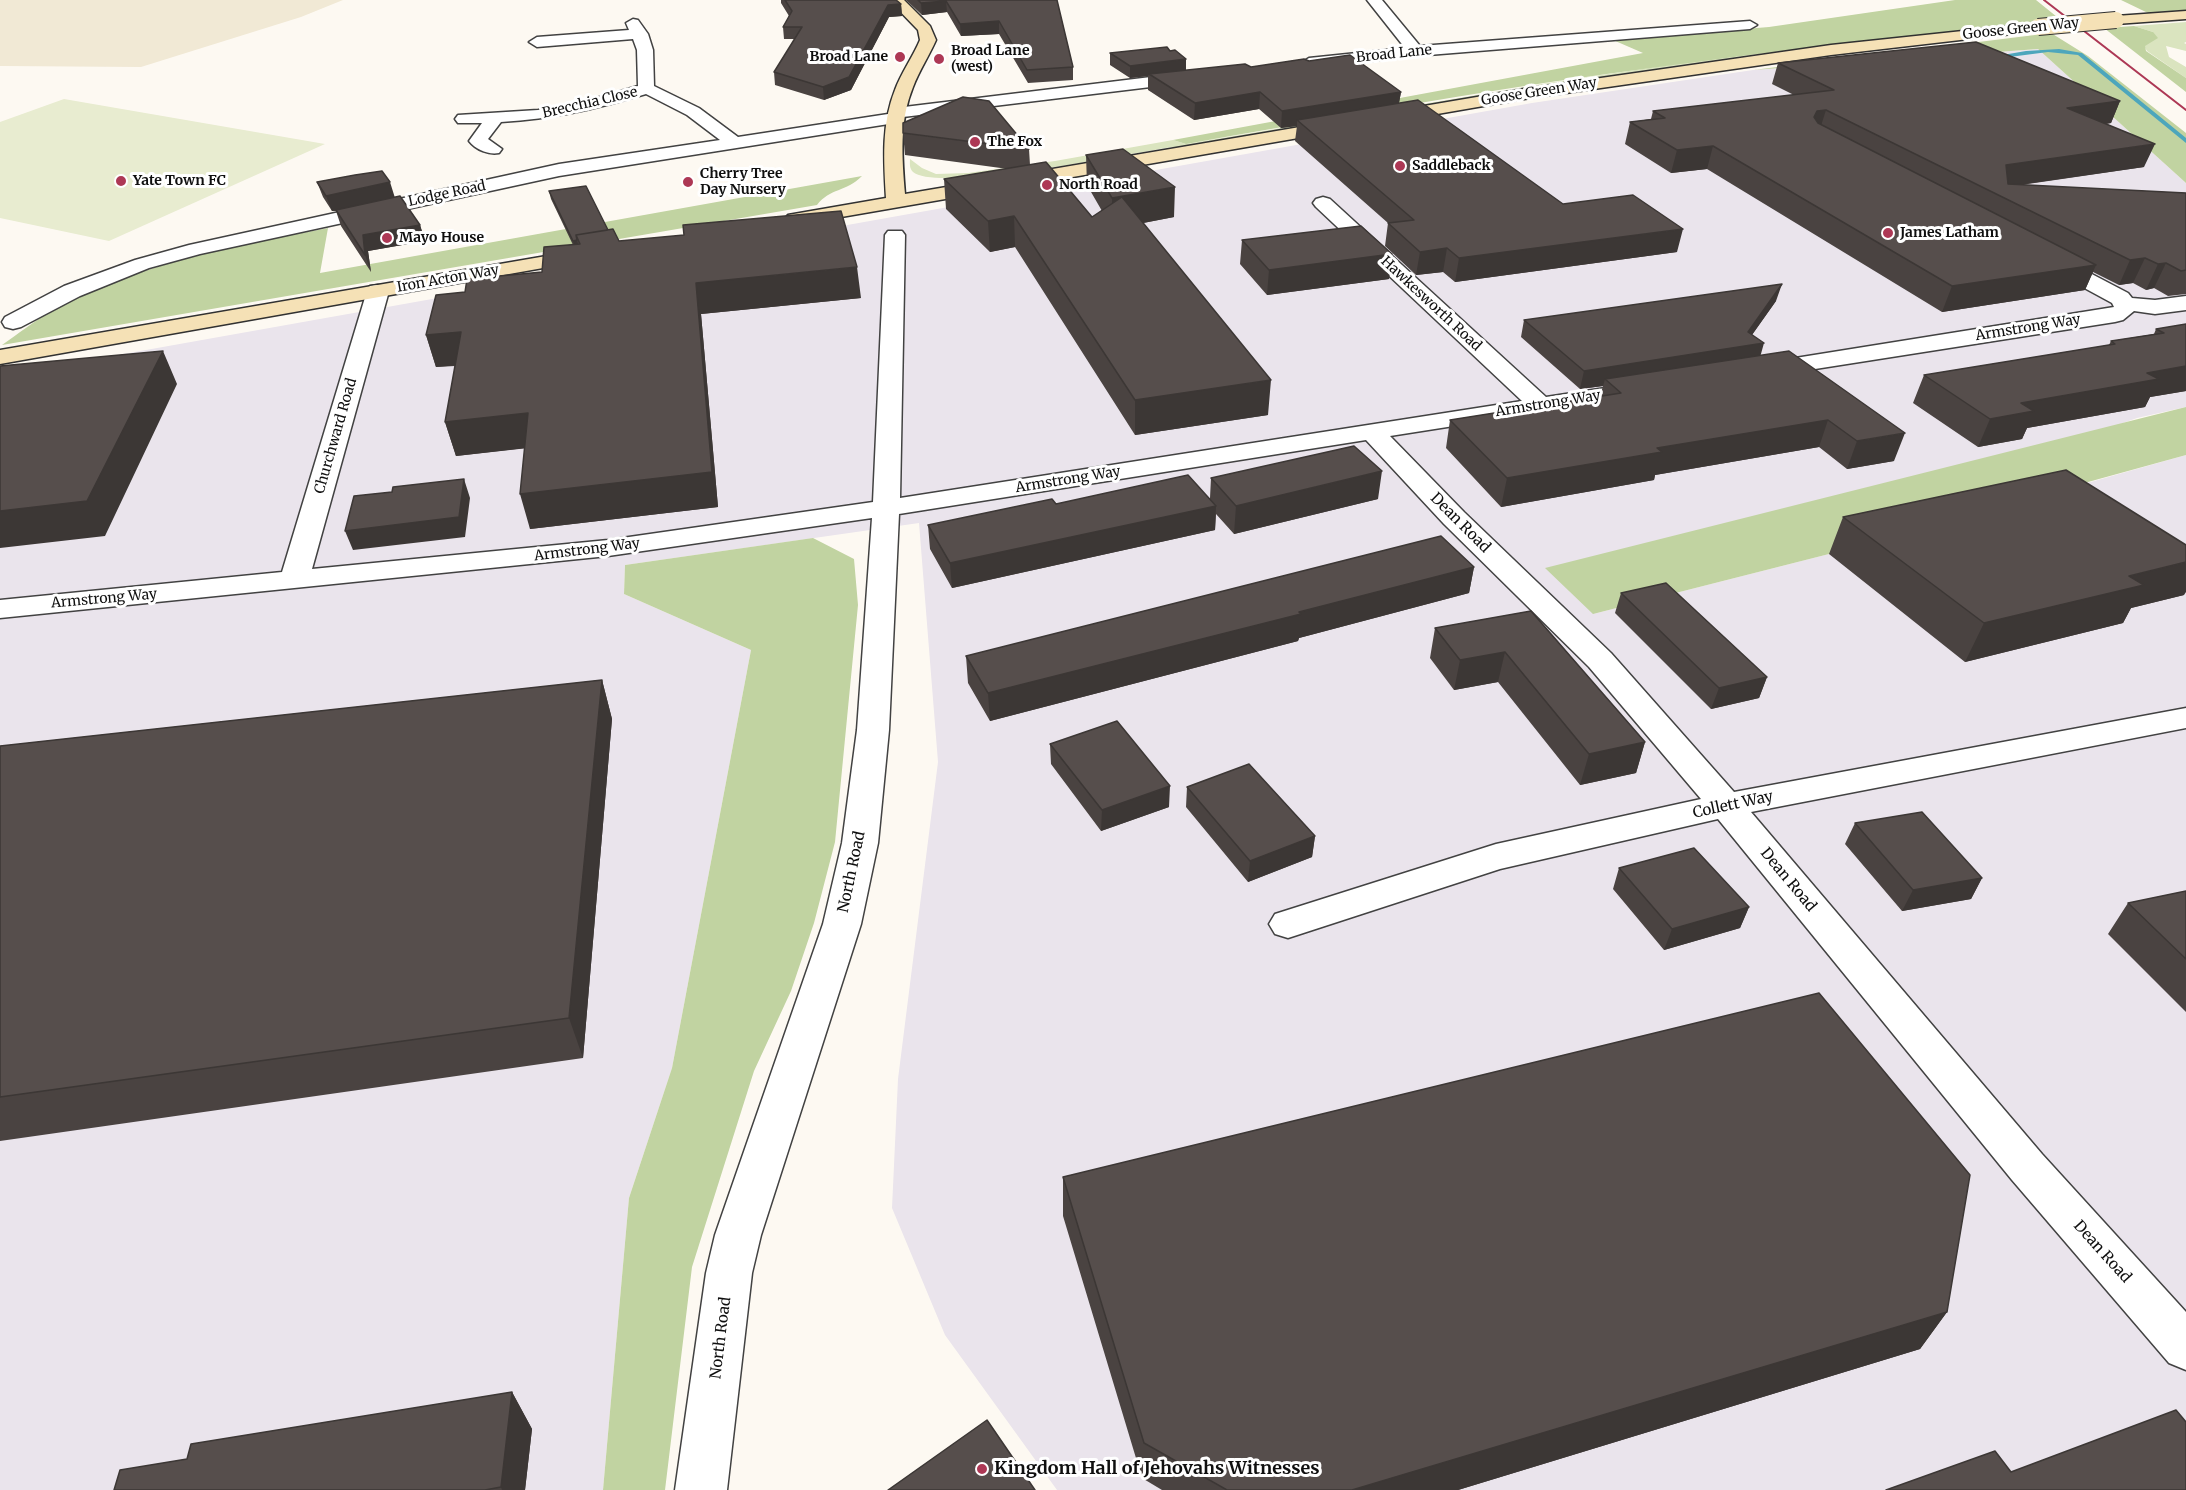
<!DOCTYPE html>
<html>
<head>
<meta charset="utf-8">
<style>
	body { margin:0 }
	canvas { display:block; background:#fdf9f2 }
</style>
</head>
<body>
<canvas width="2186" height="1490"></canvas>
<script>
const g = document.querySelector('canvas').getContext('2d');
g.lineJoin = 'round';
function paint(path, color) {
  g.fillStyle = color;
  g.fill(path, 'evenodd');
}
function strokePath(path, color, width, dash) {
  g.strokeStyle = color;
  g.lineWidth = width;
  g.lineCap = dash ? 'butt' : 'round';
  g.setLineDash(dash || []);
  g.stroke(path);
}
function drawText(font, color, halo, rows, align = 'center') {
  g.font = font + ' Merriweather,serif';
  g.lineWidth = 6;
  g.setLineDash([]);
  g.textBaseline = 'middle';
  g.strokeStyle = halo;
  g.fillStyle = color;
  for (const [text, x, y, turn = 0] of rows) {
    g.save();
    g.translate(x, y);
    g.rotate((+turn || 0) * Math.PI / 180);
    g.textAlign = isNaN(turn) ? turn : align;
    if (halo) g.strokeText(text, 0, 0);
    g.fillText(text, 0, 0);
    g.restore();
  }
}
paint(new Path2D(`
	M2038,49L2186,183V407L2137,418L1593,614L1829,554L2048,506L2059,491L2186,455V1490H1057L945,1335L892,1208L898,1079L938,762L919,523L625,565L624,594L751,650L672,1068L629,1198L603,1490H0V376L1532,103L1753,70Z`), '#eae4ec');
paint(new Path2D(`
	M0,0H343L301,17L141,67L0,66Z`), '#f1e9d5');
paint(new Path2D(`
	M2186,22V42L2184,43L2186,44V51L2166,46L2169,57L2186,67V78L2147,51L2144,46L2153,32L2134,26Z
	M2037,23L2039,25C1923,37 1807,48 1692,64C1521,88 1351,118 1181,148L1172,147C1132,153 938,193 913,172C909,168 910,163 910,159L922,168L936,174L968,173L1055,161L1173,140L1186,144L1542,84L1689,62Z`), '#dae4bf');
paint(new Path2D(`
	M1955,0H2036L2062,21C1889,37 1716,58 1544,83C1424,101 1305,123 1186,144L1173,140L1643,53L1613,40L1769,27Z
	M2121,0H2186V10L2148,13Z
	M2134,26L2153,32L2158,38L2145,46L2146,51L2186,78V92L2104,28Z
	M2051,33L2088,56L2186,133V183L2038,49L1753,70Z
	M862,176C846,192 830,188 817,205L2,345C18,334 34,321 52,311C137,264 233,246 328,228L320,273Z
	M2186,407V455L2059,490L2048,506L1829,554L1593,614L1545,568Z
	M813,538L854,559L858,605L835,842L814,923L791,991L754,1071L692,1267L665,1490H603L629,1198L672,1068L751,650L624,594L625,565Z`), '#c1d3a1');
paint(new Path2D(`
	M64,99L325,144L109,241L0,218V122Z`), '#e8ecd0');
paint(new Path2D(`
	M2059,49L2082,53L2186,138V143L2078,55L2048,52L1994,59L1991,57L2026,51Z`), '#4da6bc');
const street = new Path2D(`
	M1367,0H1382L1420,46L1750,21L1757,25L1750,29L1416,56L1309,68L1303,66L1301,63L1309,58L1405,48Z
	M633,19L638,20L648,34L653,50L654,86L699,108L738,137L888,114L890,109L896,108L1192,72L1200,77L1192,82L903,117L901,122L895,123L559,176L200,254L149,268L80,296L21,327L13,329L5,327L2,322L5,317L64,286L135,260L189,245L559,164L720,140L687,115L646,94C596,109 553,119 501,122L488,139L502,149L499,153C489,155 476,150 469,141L482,123H458L455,119L458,115L538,110L579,103L638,86L637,50L633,39L537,47L529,42L537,37L629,30L626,23Z
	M1323,197L1330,199L1546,397L1645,382L1654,384L1657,389L1654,394L1645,396L1390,436L1464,512L1611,653L1734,792L2186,708V728L1751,812L2042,1154L2186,1312V1370L2169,1363L2012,1180L1718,819L1500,869L1288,938L1275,934L1269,924L1275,914L1496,844L1701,799L1589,667L1444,524L1366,440L899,514L889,730L878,843L861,924L761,1235L752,1273L727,1490H675L706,1273L715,1235L823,924L842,843L857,730L872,518L608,556L0,618V600L282,572L367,291L370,286L378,285L386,286L389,291L312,569L608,540L873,502L885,235L888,231H902L905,235L900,498L1522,401L1316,207L1313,203L1316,199Z
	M2049,255L2086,271L2128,293L2132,298L2155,300L2186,296V310L2155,314L2134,311L2123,320L2115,322L1764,377L1756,375L1752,370L1756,365L1764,363L2114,307L2112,303L2042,265L2039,261L2042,257Z`);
const secondary = new Path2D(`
	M889,0H904L930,26L936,40C929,56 919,71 913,87C899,121 902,158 905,194L1524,89L1831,45L2038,23L2045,27L2038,31L1831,55L1524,99L795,225L788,223L785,219L788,215L886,198C884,162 881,125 895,90C901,73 913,57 920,40L918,30Z
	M2186,11V19L2116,24L2109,20L2116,16Z
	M587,249L594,251L597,255L594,259L0,364V350Z`);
strokePath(street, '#424242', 3);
strokePath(secondary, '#313131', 3);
paint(street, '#fff');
paint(secondary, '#f5e1b6');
strokePath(new Path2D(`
	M2044,0L2186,110`), '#ad3855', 2);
const secondaryBridge = new Path2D(`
	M2038,27L2116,20`);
strokePath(secondaryBridge, '#313131', 18, []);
strokePath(secondaryBridge, '#f5e1b6', 16);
paint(new Path2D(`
	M781,0H896L901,4L902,16L889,17L851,90L824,100L775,85L774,72L795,39H784L783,27L789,16L781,3Z
	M906,0H1057L1073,67V80L1028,83L999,34L961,36L947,12L922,15Z
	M1110,53L1186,70L1251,67L1309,61L1401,92L1399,103L1563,204L1677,252L1455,282L1443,272L1416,275L1385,246L1388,223L1295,141L1297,126L1281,128L1259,109L1194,120L1148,90V76L1130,78L1110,65Z
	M1778,63L2120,101L2111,123L2106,124L2144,167L2021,185L2186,193V294L2168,296L2154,288L2146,290L2133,283L2119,285L2093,272L2085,290L1942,312L1707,169L1671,173L1625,144L1630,122L1651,119L1653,111L1794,95L1772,84Z
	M903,133L1029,149L1030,165L1092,217L1102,211L1087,185L1086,155L1174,217L1143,223L1268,415L1135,435L1015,247L990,252L946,209L944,179L1008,169L905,155Z
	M317,182L394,197L420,225L425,241L368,251L371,272L341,226L336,211H332L323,197Z
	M549,191L608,230L619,241L861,298L701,314L718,507L530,529L525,448L456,456L445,422L455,366L436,367L426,335L465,292L542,272L573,245L551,199Z
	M1242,240L1392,254L1389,279L1267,295L1240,264Z
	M1776,301L1752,335L1760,355L1894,461L1847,469L1819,447L1655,475L1654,480L1501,507L1446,448L1450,420L1600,396L1603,386L1580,389L1521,337L1524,320Z
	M2186,324V391L2150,397L2145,407L2027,428L2022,439L1978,447L1913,403L1924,375L2109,345L2111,341L2154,334L2156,329Z
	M1211,478L1378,499L1234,534L1216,514L1215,530L952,588L930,549L928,525L1056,504L1210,498Z
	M1843,517L2184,595L2131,608L2123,623L1965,662L1829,554Z
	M1474,567L1469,593L1299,638L1298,641L990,721L968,683L966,656Z
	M1621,593L1767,677L1759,698L1711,709L1615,613Z
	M1531,611L1645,742L1636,773L1580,785L1498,682L1454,690L1430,658L1435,628Z
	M602,680L612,719L583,1058L0,1141V746Z
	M1050,744L1169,807L1101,831L1051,764Z
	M1187,787L1315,836L1312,857L1248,882L1186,807Z
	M1855,823L1982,878L1971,899L1902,911L1845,844Z
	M1619,868L1749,907L1740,928L1664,950L1613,889Z
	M2186,891V1012L2108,934L2128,903Z
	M1063,1177L1947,1312L1920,1349L1458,1490H1162L1142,1478L1063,1216Z
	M512,1392L532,1429L525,1490H114L187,1459Z`), '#4a4341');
paint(new Path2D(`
	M946,1L947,12L922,15L921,3Z
	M901,4L902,16L889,17L851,90L824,100L823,87L888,5Z
	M999,21V34L961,36L960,24Z
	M1186,59V72L1149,74L1148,76L1130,78V66Z
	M1260,92L1259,109L1194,120L1195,103Z
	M1401,92L1398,108L1297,120V126L1281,128L1282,111Z
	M2120,101L2111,123L2057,130L2067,108Z
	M1826,110L1819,132L1814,117L1817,111Z
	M2155,144L2144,167L1997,188L2006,165Z
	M1713,146L1707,169L1671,173L1677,150Z
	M390,182L395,198L332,211L326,196Z
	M1175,187L1174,217L1112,229V198Z
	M1014,216L1015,247L990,252L988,221Z
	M420,225L425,241L368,251L371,272L365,255L363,235Z
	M1683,229L1677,252L1455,282L1459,258Z
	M577,240L579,248L575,249L573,241Z
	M1447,248L1443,272L1416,275L1420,252Z
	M1392,254L1389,279L1267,295L1269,270Z
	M2145,258L2133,283L2119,285L2130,260Z
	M2166,263L2154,288L2146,290L2158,264Z
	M2096,265L2085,290L1942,312L1952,286Z
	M857,267L861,298L701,314L718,507L530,529L520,494L696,283Z
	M1782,284L1776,301L1744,346L1764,343L1759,361L1605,379L1603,386L1580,389L1584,371L1748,332Z
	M461,332L471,364L436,367L426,335Z
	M163,351L177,384L105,536L0,548V511Z
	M2186,366V391L2150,397L2145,407L2027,428L2022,439L1978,447L1990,419L2021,403L2147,373Z
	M1271,380L1268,415L1135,435V400Z
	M528,413L537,447L456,456L445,422Z
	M1828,420L1819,447L1655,475L1654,480L1501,507L1507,478L1657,448Z
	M1905,433L1894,461L1847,469L1857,441Z
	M1382,471L1378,499L1234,534L1236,506Z
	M464,479L470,498L465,537L353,550L345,531Z
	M1216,506L1215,530L952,588L950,563Z
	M2186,562V592L2184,595L2131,608L2123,623L1965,662L1984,623L2129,576Z
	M1474,567L1469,593L1299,638L1298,641L990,721L988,693Z
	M1505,652L1498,682L1454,690L1460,660Z
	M1767,677L1759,698L1711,709L1719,688Z
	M602,680L612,719L583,1058L569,1018Z
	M1645,742L1636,773L1580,785L1589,754Z
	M1170,786L1169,807L1101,831L1102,810Z
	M1315,836L1312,857L1248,882L1250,861Z
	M1982,878L1971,899L1902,911L1913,890Z
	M1749,907L1740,928L1664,950L1672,929Z
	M1947,1312L1920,1349L1458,1490H1352Z
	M512,1392L532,1429L525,1490H502L501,1487Z`), '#3c3735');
const building = new Path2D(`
	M785,0H896L901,4L888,5L849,77L823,87L774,72L802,27H783L792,11Z
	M918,0H1057L1073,67L1027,70L999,21L960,24L946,1L921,3Z
	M1976,42L2120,101L2067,108L2155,144L2006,165L2008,184L2186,193V270L2181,271L2166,263L2158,264L2145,258L2130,260L1826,110L1817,111L1814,117L1818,123L2096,265L1952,286L1713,146L1677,150L1630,122L1665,118L1653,111L1834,90L1778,63Z
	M1167,47L1170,51L1175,50L1186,59L1130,66L1110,53Z
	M1350,55L1401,92L1282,111L1260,92L1195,103L1149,74L1245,64L1251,67L1304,59L1309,61Z
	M963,97L989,101L1029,149L903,133V123Z
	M1418,100L1563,204L1633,195L1683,229L1459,258L1447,248L1420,252L1388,223L1414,220L1297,120Z
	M1123,149L1175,187L1112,198L1086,155Z
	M1046,162L1092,217L1122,197L1271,380L1135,400L1014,216L988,221L944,179Z
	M382,171L390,182L326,196L317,182L355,175Z
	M586,186L608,230L576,235L577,240L573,241L549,191Z
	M400,196L420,225L363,235L365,255L336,210Z
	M841,211L857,267L696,283L712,472L520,494L528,413L445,422L461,332L426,335L436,295L465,292L467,279L542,272L544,247L580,244L576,235L613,229L619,241L684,235L683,225Z
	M1361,226L1392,254L1269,270L1242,240Z
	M1782,284L1748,332L1764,343L1584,371L1524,320Z
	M2186,324V366L2147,373L2159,379L2021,403L2034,411L1990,419L1924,375L2115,344L2111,341L2164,333L2156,329Z
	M163,351L87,501L0,511V366Z
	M1789,351L1905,433L1857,441L1828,420L1657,448L1662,452L1507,478L1450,420L1621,393L1605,379Z
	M1354,446L1382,471L1236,506L1211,478Z
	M2066,470L2186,545V562L2129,576L2144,585L1984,623L1843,517Z
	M1188,475L1216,506L950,563L928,525L1052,499L1056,504Z
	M464,479L459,517L345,531L354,496L392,492L393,487Z
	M1441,536L1474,567L1299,612L1301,614L988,693L966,656Z
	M1666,583L1767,677L1719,688L1621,593Z
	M1531,611L1645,742L1589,754L1505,652L1460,660L1435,628Z
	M602,680L569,1018L0,1097V746Z
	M1117,721L1170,786L1102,810L1050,744Z
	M1249,764L1315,836L1250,861L1187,787Z
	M1922,812L1982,878L1913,890L1855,823Z
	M1694,848L1749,907L1672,929L1619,868Z
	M2186,891V959L2128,903Z
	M1819,993L1970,1175L1947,1312L1352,1490H1227L1144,1443L1063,1177Z
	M512,1392L501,1487L485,1490H114L120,1470L187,1459L191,1444Z
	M2176,1410L2186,1422V1490H1886L1995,1451L2011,1472Z
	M987,1420L1035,1490H888Z`);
paint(building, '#564e4c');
strokePath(building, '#3c3735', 1.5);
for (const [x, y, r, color] of [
	[900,57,6,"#ad3855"],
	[939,59,6,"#ad3855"],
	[975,142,6,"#ad3855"],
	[1400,166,6,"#ad3855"],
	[121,181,6,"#ad3855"],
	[688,182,6,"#ad3855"],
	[1047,185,6,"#ad3855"],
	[1888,233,6,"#ad3855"],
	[387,238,6,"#ad3855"],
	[982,1469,6,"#ad3855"]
]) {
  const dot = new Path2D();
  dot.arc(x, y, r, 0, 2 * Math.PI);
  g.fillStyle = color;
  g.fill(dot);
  strokePath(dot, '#fff', 2);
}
drawText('14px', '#0f0f0f', '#fff', [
	["Goose Green Way",2021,29,-6],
	["Broad Lane",1394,54,-6],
	["Goose Green Way",1539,92,-9],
	["Brecchia Close",590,103,-13],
	["Lodge Road",447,194,-12],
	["Iron Acton Way",448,279,-10],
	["Hawkesworth Road",1431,304,43],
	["Armstrong Way",2028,328,-9],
	["Armstrong Way",1548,404,-9],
	["Churchward Road",336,436,-74],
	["Armstrong Way",1068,480,-9],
	["Armstrong Way",587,550,-7],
	["Armstrong Way",104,599,-5]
]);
drawText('bold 14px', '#0f0f0f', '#fff', [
	["Broad Lane",951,51],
	["(west)",951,67],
	["Broad Lane",888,57,"right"],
	["The Fox",987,142],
	["Saddleback",1412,166],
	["Cherry Tree",700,174],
	["Day Nursery",700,190],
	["Yate Town FC",133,181],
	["North Road",1059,185],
	["James Latham",1900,233],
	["Mayo House",399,238]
], 'left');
drawText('15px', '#0f0f0f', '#fff', [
	["Dean Road",1460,523,45],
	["Collett Way",1733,805,-12],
	["North Road",852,872,-78],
	["Dean Road",1788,880,50],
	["Dean Road",2102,1252,48],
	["North Road",721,1338,-83]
]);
drawText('bold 18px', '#0f0f0f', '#fff', [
	["Kingdom Hall of Jehovahs Witnesses",994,1469]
], 'left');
</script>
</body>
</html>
